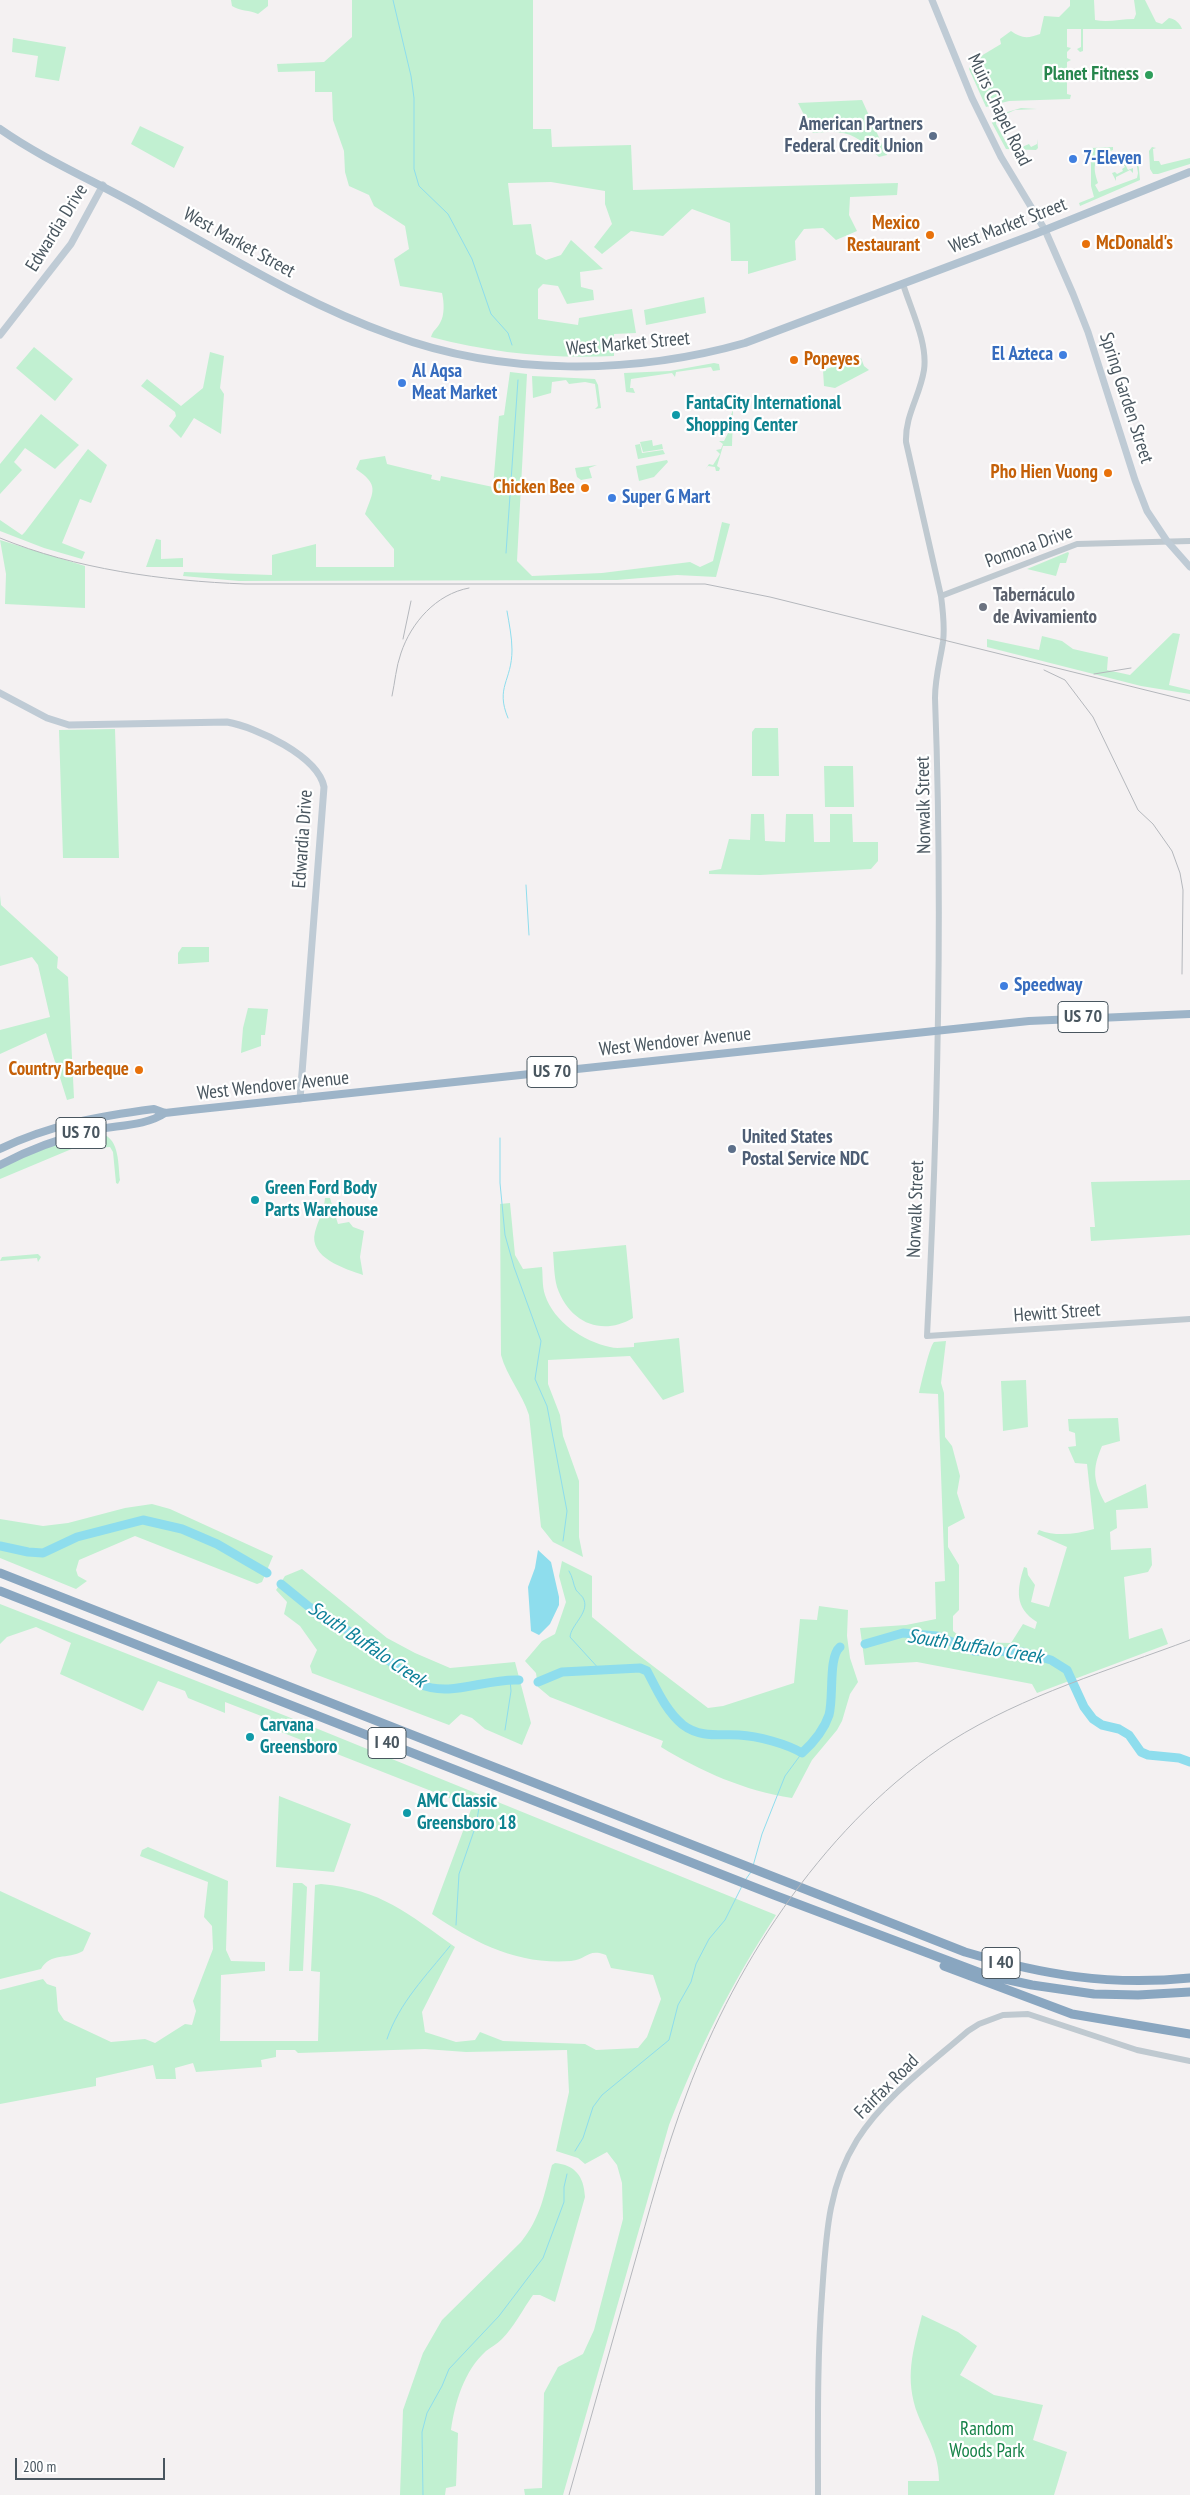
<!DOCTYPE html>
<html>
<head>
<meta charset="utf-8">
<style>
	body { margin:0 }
	#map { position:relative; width:1190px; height:2495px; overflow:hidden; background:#f4f1f2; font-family:"PT Sans Narrow",sans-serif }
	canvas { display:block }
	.scale { position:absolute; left:15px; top:2458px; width:150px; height:22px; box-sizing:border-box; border:2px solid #49565f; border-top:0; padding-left:6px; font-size:15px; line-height:18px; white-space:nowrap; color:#49565f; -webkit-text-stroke:4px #fff; paint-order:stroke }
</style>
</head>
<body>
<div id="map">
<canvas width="1190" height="2495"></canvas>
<div class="scale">200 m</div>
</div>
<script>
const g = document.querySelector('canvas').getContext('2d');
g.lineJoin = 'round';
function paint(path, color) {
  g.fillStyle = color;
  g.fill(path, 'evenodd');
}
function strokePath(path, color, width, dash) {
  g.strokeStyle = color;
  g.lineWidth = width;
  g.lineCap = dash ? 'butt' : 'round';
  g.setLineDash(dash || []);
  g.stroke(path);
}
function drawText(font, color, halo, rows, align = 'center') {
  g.font = font + ' "PT Sans Narrow",sans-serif';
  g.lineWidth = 4.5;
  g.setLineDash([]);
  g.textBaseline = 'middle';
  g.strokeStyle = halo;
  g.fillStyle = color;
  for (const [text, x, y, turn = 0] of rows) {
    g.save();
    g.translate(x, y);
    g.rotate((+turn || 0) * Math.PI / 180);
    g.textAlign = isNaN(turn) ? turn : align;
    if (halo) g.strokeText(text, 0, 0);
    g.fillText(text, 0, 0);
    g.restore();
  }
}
paint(new Path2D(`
	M231,0H268V6L258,14C250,10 239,11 232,6Z
	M352,0H533V129H551L552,147L631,145L633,190L898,183L897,195L850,197L849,215L857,231L836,240L823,228L804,229L795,241L796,260L748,274V261H731L730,223L692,209L663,236L631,231L602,254L594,247L612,224L605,204V191L551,182L508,183L513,225L531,224L536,254L546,260L561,255L571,240L603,269L580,272L581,287L593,290L594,300L567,304L558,286L543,284L538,289V319L578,325L579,318L632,309L636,333L614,334V356C552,359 492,353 431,337C433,330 437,329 440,323C445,315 444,302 442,293L400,286L394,259L409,249L405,226L374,206L369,195L349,186L345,172L344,151L333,120L332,92H315V71L278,72L277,64L324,62L352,37Z
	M1070,0H1094L1095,20C1108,23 1120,19 1134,19L1136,14L1134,0H1145L1156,22L1162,24L1169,18C1175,19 1180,23 1182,29H1083V51L1080,52L1077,49L1081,47V29H1067V47L1071,48L1067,52V58L1071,60L1067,62V94L1071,95L1070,99L1009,101L986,107L969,69L974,56H981L1001,44L1000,39L1011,31C1021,38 1027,39 1040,34L1044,16L1059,17L1070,6Z
	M13,38L66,47L59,81L35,77L38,56L12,52Z
	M862,100L887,155L879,157C853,133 849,130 813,133L798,103Z
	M1021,108L1037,109L1015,110L997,118L996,124L1008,146L1022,147L1029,144L1031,147L1037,144V139L1038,148L1036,150L1006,149L992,123L997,115Z
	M140,126L184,147L174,168L131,144Z
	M1113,147V150C1093,158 1092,165 1098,183L1095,185L1099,192L1137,178L1138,173L1136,161L1138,159L1140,180L1080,206L1079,203L1094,197L1091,186V148Z
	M1152,147L1156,148L1153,149L1154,161H1159L1161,165L1190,158V164L1158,174H1153L1150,169L1149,151Z
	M1123,154L1126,155L1122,158L1128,170L1133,168V173L1130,170L1116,177V181L1112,173L1115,172L1117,174L1123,171L1122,169L1125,167L1121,160L1108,166L1107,164Z
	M704,297L706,313L646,325L644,310Z
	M34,347L73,379L55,401L16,368Z
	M210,352L224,356L220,388L224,394L221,434L194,418L181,438L169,426L176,416L175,412L141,386L147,379L181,406L203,388Z
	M861,358L864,366L869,370L835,388L824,386L823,370Z
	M714,363L719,364L720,370L713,371L711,367L676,372L675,377L672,373L631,379L630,388H633L635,393L626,392L624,373L670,371Z
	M510,372L527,374L517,561L532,576L602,573L690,562L700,567L713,561L722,522L730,524L716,577L677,575L617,580L239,581L183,576L184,572L272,575V555L316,544V567H394V549L365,514C374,490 379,485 356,469L360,460L385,456L387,464L432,475L431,479L440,481L441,476L493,487L499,416L504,415Z
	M532,376L595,379L598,385L601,408L595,409L598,406L595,384L585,382L569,384L566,380L552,382L551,393L533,398Z
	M734,407H737L738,409L733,410L732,446H723L717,466L720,468L719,471H716L715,467L708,466L705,470L709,464L713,465L720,454L716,450L721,449L723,444L719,441H724L730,429L727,426Z
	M41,414L79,445L55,469L25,448L14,462L22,470L0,494V464Z
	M652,440L653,446L662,444L663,449L643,452L640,442Z
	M640,444L642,453L663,450L665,454L638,459L635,445Z
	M88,449L107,465L91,503L80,499L62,543L85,552L82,559L44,548L0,531V520L22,535L25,532Z
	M667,460L668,462L654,477L639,481L636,466Z
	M597,465L589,468L592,478L581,480L577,477L575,468Z
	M156,539L161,540V559L183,558V567H146Z
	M0,540L85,566V608L5,604L6,574Z
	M1068,552L1069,553L1066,563H1060L1056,576L1027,569Z
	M1173,633L1180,634L1169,685L1190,690V694L1141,686L987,647V639L1039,650L1042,636L1062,641L1073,649L1108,657L1107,670L1130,675Z
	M755,728H778L779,776H752V732Z
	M115,729L119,858H63L59,730Z
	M824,766H853L854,807H825Z
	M751,814H764L765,841L785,842L786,814H813L814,842H830V814H852L853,842H878V861L871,869L760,875L709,874V871L721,869L729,839L750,840Z
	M0,895L1,905L58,957L57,968L68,977L74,1098L67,1100L46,1033L0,1054V1030L50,1017L38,965L32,957L0,966Z
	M182,947H209V962L178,964V953Z
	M248,1008L268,1009L265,1035H261V1046L241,1053L243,1028Z
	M102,1134C120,1139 118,1166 120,1180L118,1184L116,1183L113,1152L110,1147L82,1149L81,1146L74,1148L0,1179V1168C31,1153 67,1137 102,1134Z
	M1190,1180V1235L1091,1241L1090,1227H1095L1091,1182Z
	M325,1198H330L338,1224L349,1222L353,1227L364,1231L360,1257L363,1275C346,1269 308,1258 315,1232C318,1220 324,1211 325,1198Z
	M510,1203L515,1255L523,1269L542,1267C543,1276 542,1286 545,1295C554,1322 583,1341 610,1347C617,1349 626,1347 634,1347V1343L679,1338L684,1392L663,1400L630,1356L548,1360V1384L560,1415L563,1436L579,1481V1537L583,1557L553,1542L541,1527L529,1415C522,1393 507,1377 501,1355L500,1204Z
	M626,1245L633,1318C601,1337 569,1322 557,1287C554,1276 554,1263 553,1252Z
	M38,1254L41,1257L38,1262L37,1258L0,1261L2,1257Z
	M946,1341L941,1383L944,1393L945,1437L952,1446L960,1476L957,1493L965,1518L948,1527V1547L959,1565V1610L953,1616V1631L967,1642L1011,1643L1023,1624L1035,1629L1037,1622C1014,1608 1017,1589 1024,1567L1027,1568L1028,1575L1035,1585L1031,1602L1049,1607L1067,1547L1037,1534L1039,1530C1057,1537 1076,1534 1094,1529L1087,1464L1075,1463L1068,1447L1076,1446L1075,1433L1069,1431L1068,1419L1118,1418L1120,1441L1102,1446C1092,1469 1093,1481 1105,1503L1146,1484L1148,1508L1116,1510L1117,1528L1110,1532L1111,1550L1151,1548L1152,1565L1148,1572L1124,1577L1129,1639L1162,1628L1168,1644L1037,1693L1032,1684L917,1662L865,1665L860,1628L906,1625L936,1619L935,1582L945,1581L938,1394L919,1393C921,1384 930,1345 934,1342Z
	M1026,1380L1028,1427L1003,1431L1001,1381Z
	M152,1504L170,1509L273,1556L262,1582L257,1584L135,1536L79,1560L76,1570L78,1576L87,1581L76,1589L0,1558V1519L43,1526L68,1523L125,1508Z
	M562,1561L592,1576V1617L632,1650L708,1708L723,1706L794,1683L800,1619L817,1620L819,1606L848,1610L847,1636L850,1658L858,1682L850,1694L842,1721L837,1730L812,1760L792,1798C745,1791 700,1771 661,1747L663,1741L550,1697L538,1687L536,1673L525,1661L542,1641L555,1634L566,1602L559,1576Z
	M302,1569L387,1638L415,1653L450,1668L515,1662L531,1723L522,1745L485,1729L472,1718L461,1714L449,1725L312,1673L310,1666L317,1650L300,1626L284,1614L287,1602L276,1590L285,1576Z
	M0,1604L286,1716L776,1915C731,1984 699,2048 669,2125L563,2495H525L524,2489L542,2488L544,2393L558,2367L583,2354L594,2330L623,2219L622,2183L617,2165L607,2152L585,2164L578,2158L556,2151L569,2092L567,2050L466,2052L425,2049L298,2053L295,2050H276V2057L261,2060L262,2067L196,2072L193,2063L175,2068L176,2079H156L153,2065L96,2078V2086L0,2104V1990L43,1979L47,1984L56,1987L58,2011L64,2020L111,2042L145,2039L155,2043L185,2024L192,2025L196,2011L193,2001L213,1949L212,1926L204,1917L208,1882L140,1856L142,1850L148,1847L228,1881L226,1950L231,1961L265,1962V1971L221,1975L220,2041H318L320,1972L311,1971L315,1885L321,1884C382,1890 407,1913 455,1947L422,2012L425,2032L456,2042L475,2040L480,2032L503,2041L585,2044L596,2050L638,2048L647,2037L661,1999L653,1975L611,1968L606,1955C587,1948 587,1960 571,1961C517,1965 475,1943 432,1914L472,1807L281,1732L282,1724L225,1702V1713L188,1698L185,1691L158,1681L143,1711L60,1674L71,1643L36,1627L7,1637L0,1644Z
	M279,1796L351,1824L334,1872L276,1867Z
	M293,1883H302L307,1887L303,1971H289Z
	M0,1891L91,1933L83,1951C67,1960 51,1952 41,1969L0,1979Z
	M555,2163C575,2165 584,2176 585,2197L555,2302L540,2295H533C523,2309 514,2327 502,2339C497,2344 491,2347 486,2351C464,2371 455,2402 451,2430L458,2433L456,2486L446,2488L445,2495H400L403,2410L423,2353L442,2320L521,2242C541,2217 544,2195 552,2165Z
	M922,2315L958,2332L977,2346L960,2375L994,2395L1043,2405L1033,2440L1067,2452L1054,2495H908V2481H939C939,2454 928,2439 918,2415C904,2378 913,2351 922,2315Z`), '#c1f0d1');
paint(new Path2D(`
	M538,1550L551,1562L559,1597V1605L550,1624L539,1635L531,1631L528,1587L535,1568Z`), '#8edded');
strokePath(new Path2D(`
	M393,0L411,76L414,98V169L419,186L448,214L472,259L491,314L508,333L512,345
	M506,553L518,380
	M507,611C509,623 512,637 512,650C512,681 495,687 508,718
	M526,885L529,935
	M500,1138V1183L505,1235L514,1267L541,1341L535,1379L547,1406L567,1511L563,1541
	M569,1571C573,1577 573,1584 576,1590C578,1593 583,1596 584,1600C589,1613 571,1625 570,1637L601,1671
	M505,1730L511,1691L510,1679
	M753,1866L762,1834L785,1776L802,1753
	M746,1879L751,1872
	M456,1925L459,1874L476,1825L479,1808
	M387,2039C399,2003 426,1976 450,1946
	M575,2151L583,2138L593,2107L602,2095L669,2040L678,2005L691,1982L696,1964L709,1939L725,1920L742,1886
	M423,2495L422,2432L427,2413L442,2386L449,2369L499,2316L543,2258L564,2202V2187L567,2174`), '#8edded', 1);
strokePath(new Path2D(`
	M0,1546L28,1552L43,1553L77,1537L143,1520L182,1529L217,1544L267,1573
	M281,1584L308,1606L360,1638L419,1684C451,1698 485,1678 519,1680
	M865,1644L903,1633L937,1636L974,1651L1022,1652L1051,1660L1067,1670L1084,1707L1093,1719L1102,1725L1119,1729L1129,1735L1141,1752L1148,1755L1179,1758L1190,1762
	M538,1682L562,1672L640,1668L647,1671C657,1690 666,1711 683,1725C700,1738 720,1734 739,1735C758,1736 787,1744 802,1753C814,1742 824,1730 829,1715C834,1697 828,1657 840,1647`), '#8edded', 9);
strokePath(new Path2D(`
	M903,284C911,310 928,343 924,370C920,396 905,415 906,442L941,596C943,611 945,627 943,642C940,661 935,678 935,698C943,911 938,1124 927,1336L1190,1319
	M941,596L1077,544L1190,541
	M818,2495C818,2428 817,2361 822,2294C826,2239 827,2188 857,2140C884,2097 930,2064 968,2031L979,2024L1003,2015L1028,2014L1137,2050L1190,2061`), '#bfc9d0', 6);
strokePath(new Path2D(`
	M932,0L972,98L1001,157L1045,230L1073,294L1088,332L1135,480L1147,511L1167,541L1190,567
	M0,335L71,244L103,185
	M0,693L47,718L69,725L227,722C256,727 318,756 324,787L300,1099`), '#bfcbd5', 7);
strokePath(new Path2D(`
	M0,129C47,162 102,184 151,213C230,257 307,305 392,335C503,376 632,375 745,343L1035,234L1190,172`), '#b1c2d0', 8);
strokePath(new Path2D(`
	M0,1149C49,1125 100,1116 154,1109L165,1113L191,1110L1029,1021L1190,1014
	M0,1165C30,1149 61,1138 94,1130C117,1125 146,1126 165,1113`), '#9db4c8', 8);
strokePath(new Path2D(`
	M0,1573L965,1952C1044,1975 1108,1986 1190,1978
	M0,1591L774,1895L986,1975L1032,1985L1094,1994L1138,1995L1190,1992
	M944,1966L1072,2014L1190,2034`), '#89a6c0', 9);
strokePath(new Path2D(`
	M0,538C75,569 164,581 245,584H705L770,597L1190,701
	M403,639L411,601
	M1044,670L1065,680L1093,717L1138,810L1153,824L1172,851L1180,873L1183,890L1182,974
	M1094,674L1131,668
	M392,696C395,682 396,667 401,653C411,623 436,594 469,588
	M569,2495C590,2421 611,2346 632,2272C649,2212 665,2151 687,2093C737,1958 829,1820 951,1741C1024,1695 1110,1670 1190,1640`), '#b4b7bc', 1);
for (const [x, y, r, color] of [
	[1149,75,5,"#2e9e5b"],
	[933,136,5,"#5c6f8a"],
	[1073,159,5,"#3f7fe0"],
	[930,235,5,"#e8710a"],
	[1086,244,5,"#e8710a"],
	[1063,355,5,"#3f7fe0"],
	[794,360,5,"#e8710a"],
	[402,383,5,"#3f7fe0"],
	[676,415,5,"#0f9aa8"],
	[1108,473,5,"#e8710a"],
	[585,488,5,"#e8710a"],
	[612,498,5,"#3f7fe0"],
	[983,607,5,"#6b7280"],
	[1004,986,5,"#3f7fe0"],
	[139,1070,5,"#e8710a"],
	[732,1149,5,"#5c6f8a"],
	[255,1200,5,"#0f9aa8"],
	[250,1737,5,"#0f9aa8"],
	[407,1813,5,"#0f9aa8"]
]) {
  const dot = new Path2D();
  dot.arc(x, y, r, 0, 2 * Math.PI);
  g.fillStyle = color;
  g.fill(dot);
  strokePath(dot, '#fff', 2);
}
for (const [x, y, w] of [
	[1083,1017,50],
	[552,1072,50],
	[81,1133,50],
	[387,1743,38],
	[1001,1963,38]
]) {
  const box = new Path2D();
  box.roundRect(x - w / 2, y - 15.5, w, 31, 4);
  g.fillStyle = '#fff';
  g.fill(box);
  strokePath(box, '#49565f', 1);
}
drawText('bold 18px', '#49565f', null, [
	["US 70",1083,1017],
	["US 70",552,1072],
	["US 70",81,1133],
	["I 40",387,1743],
	["I 40",1001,1963]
]);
drawText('bold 19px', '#27864d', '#fff', [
	["Planet Fitness",1139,75]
], 'right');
drawText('19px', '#49565f', '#fff', [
	["Muirs Chapel Road",999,110,64],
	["West Market Street",1008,226,-21],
	["Edwardia Drive",57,228,-58],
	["West Market Street",239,243,29],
	["West Market Street",628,344,-5],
	["Spring Garden Street",1126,398,72],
	["Pomona Drive",1029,547,-20],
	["Norwalk Street",924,805,-91],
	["Edwardia Drive",303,839,-86],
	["West Wendover Avenue",675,1042,-6],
	["West Wendover Avenue",273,1086,-6],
	["Norwalk Street",916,1209,-88],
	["Hewitt Street",1057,1313,-4],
	["Fairfax Road",887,2087,-45]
]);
drawText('bold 19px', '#4e5e75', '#fff', [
	["American Partners",923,125],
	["Federal Credit Union",923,147],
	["United States",742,1138,"left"],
	["Postal Service NDC",742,1160,"left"]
], 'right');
drawText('bold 19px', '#366cbe', '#fff', [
	["7-Eleven",1083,159],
	["El Azteca",1053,355,"right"],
	["Al Aqsa",412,372],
	["Meat Market",412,394],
	["Super G Mart",622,498],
	["Speedway",1014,986]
], 'left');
drawText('bold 19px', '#c56008', '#fff', [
	["Mexico",920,224],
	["Restaurant",920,246],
	["McDonald's",1096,244,"left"],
	["Popeyes",804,360,"left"],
	["Pho Hien Vuong",1098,473],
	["Chicken Bee",575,488],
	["Country Barbeque",129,1070]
], 'right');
drawText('bold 19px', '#0d838f', '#fff', [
	["FantaCity International",686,404],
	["Shopping Center",686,426],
	["Green Ford Body",265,1189],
	["Parts Warehouse",265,1211],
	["Carvana",260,1726],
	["Greensboro",260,1748],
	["AMC Classic",417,1802],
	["Greensboro 18",417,1824]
], 'left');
drawText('bold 19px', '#5b616d', '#fff', [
	["Tabernáculo",993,596],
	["de Avivamiento",993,618]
], 'left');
drawText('19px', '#178349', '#fff', [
	["Random",987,2430],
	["Woods Park",987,2452]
]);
drawText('italic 20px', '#0c8098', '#fff', [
	["South Buffalo Creek",367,1645,34],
	["South Buffalo Creek",975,1647,9]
]);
</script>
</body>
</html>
